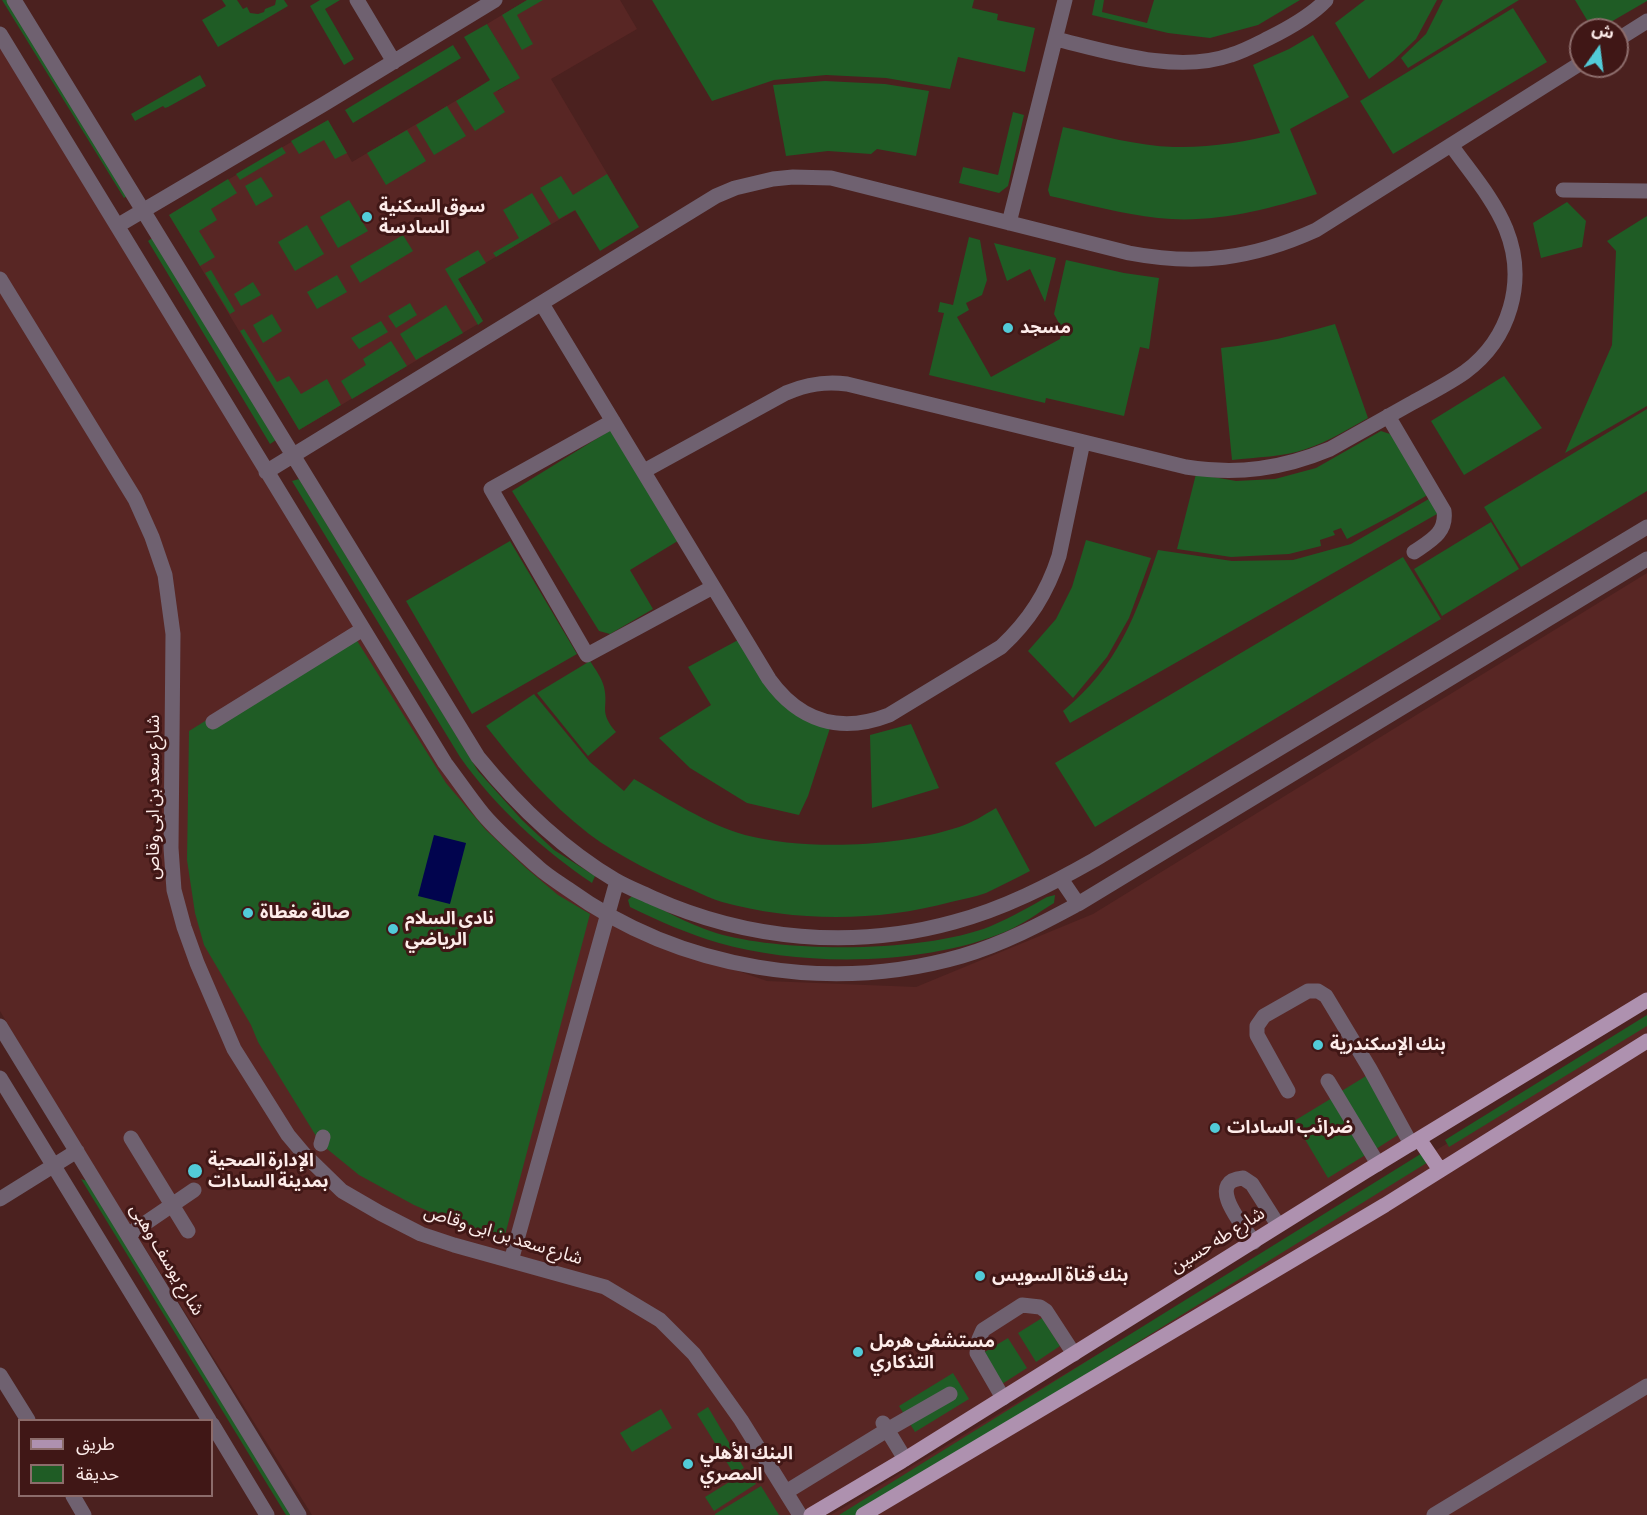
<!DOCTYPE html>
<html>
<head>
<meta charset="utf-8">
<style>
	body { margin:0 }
	#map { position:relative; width:1647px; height:1515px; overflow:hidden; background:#4b211f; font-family:"Sofia Sans Condensed","Noto Sans Arabic",sans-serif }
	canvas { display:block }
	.legend { position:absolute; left:18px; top:1419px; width:195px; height:78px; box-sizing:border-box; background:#401716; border:2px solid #8c6c6b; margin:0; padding:8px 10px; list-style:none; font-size:18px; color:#fdecea }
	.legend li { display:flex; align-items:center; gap:12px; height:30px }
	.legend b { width:30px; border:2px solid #8c6c6b }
	.north { position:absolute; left:1569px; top:18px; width:60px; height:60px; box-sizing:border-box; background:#401716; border:2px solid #8c6c6b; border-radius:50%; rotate:14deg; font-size:16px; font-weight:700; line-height:24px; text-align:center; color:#fdecea }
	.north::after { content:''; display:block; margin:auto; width:21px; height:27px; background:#52cbd8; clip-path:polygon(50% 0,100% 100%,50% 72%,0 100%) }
</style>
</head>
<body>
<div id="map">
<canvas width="1647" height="1515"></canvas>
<ul class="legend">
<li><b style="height:8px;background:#ae91af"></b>طريق</li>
<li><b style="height:16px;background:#1f5c25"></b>حديقة</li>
</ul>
<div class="north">ش</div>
</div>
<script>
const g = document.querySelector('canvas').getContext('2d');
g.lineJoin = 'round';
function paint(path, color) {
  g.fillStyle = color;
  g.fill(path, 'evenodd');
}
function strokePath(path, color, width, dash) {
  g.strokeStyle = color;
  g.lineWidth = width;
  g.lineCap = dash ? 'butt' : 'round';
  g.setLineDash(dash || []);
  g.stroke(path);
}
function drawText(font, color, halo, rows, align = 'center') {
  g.font = font + ' "Sofia Sans Condensed","Noto Sans Arabic",sans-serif';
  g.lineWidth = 6;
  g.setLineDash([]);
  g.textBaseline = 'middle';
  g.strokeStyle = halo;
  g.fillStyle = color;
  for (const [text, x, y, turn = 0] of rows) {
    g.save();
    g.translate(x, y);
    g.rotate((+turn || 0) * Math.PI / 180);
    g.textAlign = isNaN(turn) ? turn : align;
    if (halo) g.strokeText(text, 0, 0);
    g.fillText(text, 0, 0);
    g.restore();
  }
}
paint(new Path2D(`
	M527,0H620L637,29L551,79L615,187L458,279L483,321L299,430L169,215L328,120L352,162L491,80L498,91L519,78L487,24Z
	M0,38L446,770L526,861L660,944L767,981L916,987L1093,914L1647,573V996L807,1515H312L59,1111L0,1011Z
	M1647,1022V1515H831L1415,1163Z`), '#582624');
paint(new Path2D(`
	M2,0H12L131,193L124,198Z
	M222,0H237L243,9L247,7L250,13L258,14L264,12L265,9L275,5L276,0H284L288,6L218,47L202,20L226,6Z
	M320,0H340L325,9L354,59L344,65L310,6Z
	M527,0H543L517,15L533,44L522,50L502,15Z
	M652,0H974L972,8L998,14L997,20L1035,28L1025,72L958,57L950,89L886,78L826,75L774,80L712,101Z
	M1095,0H1104L1102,12L1147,23L1154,0H1300L1258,25L1210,38L1168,33L1092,15Z
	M1365,0H1437L1416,39L1393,61L1369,79L1335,23Z
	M1443,0H1519L1408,68L1401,58L1426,34Z
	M1575,0H1647V1L1597,30H1593Z
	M1513,8L1547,62L1393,154L1360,101Z
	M487,24L520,78L493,93L505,112L475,131L456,101L490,80L464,37Z
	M1313,35L1349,97L1290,129L1317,194C1266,210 1212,224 1158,218C1122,214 1086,204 1050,196L1048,190L1063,127C1099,135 1137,146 1174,147C1209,148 1245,142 1280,133L1253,65L1289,49Z
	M453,45L461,58L353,123L345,110Z
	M200,75L206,86L168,107L165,108L163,106L135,121L131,114Z
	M825,81L885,84L929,91L916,156L877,149L871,154L828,151L786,156L773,85Z
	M447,106L466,136L434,155L416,125Z
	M1013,112L1024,115L1008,186L999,193L959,183L963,167L998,175Z
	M328,120L347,153L335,159L324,140L299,154L291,141Z
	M407,130L426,161L386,185L367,153Z
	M282,147L286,153L240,180L236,174Z
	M607,174L639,227L600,251L575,210L559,219L540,188L561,176L573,195Z
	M261,177L273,196L256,206L245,186Z
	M228,179L237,193L211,209L217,220L199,231L215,257L200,266L169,215Z
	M532,193L551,224L496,257L493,253L519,238L503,210Z
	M349,200L368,231L338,248L320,217Z
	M1567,202L1586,221L1582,247L1541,258L1533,223Z
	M1647,216V406L1565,453L1612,345L1616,251L1607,241Z
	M307,225L324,254L295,271L278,242Z
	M403,235L413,251L360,283L350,266Z
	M155,236L276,440L270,444L148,241Z
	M969,237L980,240L987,280L982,295L966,303L969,310L957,317L991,377L1060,339L1062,329L1054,314L1066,260L1124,273L1159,278L1149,349L1140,347L1124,416L1046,398L1045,403L929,375L944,313L938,312L940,302L953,305Z
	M994,243L1056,258L1045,302L1030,269L1007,281Z
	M478,250L486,263L458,279L483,321L478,325L445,269Z
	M211,270L235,311L230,314L205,273Z
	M337,275L347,292L317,309L307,292Z
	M253,282L261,295L241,306L234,294Z
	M410,303L417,315L396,328L388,316Z
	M446,305L463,333L416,360L400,334Z
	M272,314L282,331L263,343L253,325Z
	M381,321L388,332L359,349L351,338Z
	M1335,324L1368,418C1348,429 1328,442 1306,449C1283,457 1257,457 1232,460L1221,348C1260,344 1297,335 1335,324Z
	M244,329L277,382L289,376L301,394L327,379L341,405L299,430L240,331Z
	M391,341L407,366L352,399L341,381L366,365L363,359Z
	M1504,376L1542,428L1464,475L1431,421Z
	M1647,409V491L1521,567L1484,507Z
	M614,428L681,539L630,570L653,609L610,634L599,631L512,491Z
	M1381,431L1390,434L1431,493L1393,515L1347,539L1341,528L1333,531L1335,535L1320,540L1321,546L1289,554L1231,557L1177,549L1196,474L1236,481L1275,479L1316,468Z
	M299,479L478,771L522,820L554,850L595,876L592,883C541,848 496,808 460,757L292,481Z
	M1434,496L1444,510L1070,723L1063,711C1118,666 1136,615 1158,550L1232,561L1293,560L1351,544Z
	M1491,522L1519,569L1442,616L1414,569Z
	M1086,540L1151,558L1129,618L1107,657L1073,698L1028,651L1056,619L1072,587Z
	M510,541L577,654L472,714L406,601Z
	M1403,557L1441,619L1095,827L1055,763Z
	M351,631L446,783L486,830L526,868L558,895L590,914L505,1235L461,1225L414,1205L359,1175L321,1144L258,1042L251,1025L204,945L195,913L187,860L189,731Z
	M740,639L763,675L830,728L808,796L799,815L747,803L690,768L659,738L711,705L688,667Z
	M590,661C595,669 602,678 604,687C609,708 598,711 616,732L588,756L537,693Z
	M534,694L590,762L624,791L634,779C669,799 706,824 745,835C806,851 899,847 959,827C972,823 984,815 996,808L1030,871C1016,878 1001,886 986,893C975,897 962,899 951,902C877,922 795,922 722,902C712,899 702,894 693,890C657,875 620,857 589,834C549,803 517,766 486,726Z
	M911,724L939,788L872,808L870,735Z
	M633,895C660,908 687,924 716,933C783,953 925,953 991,926C1010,918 1029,907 1047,897L1055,895L1054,903C1038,913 1023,924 1007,931C926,966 802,967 719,943C688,934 659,921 630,907L628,900Z
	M1647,1015V1026L1449,1147L1445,1140Z
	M1366,1076L1401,1133L1376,1149L1340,1092Z
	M1332,1098L1367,1154L1328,1178L1294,1121Z
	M1427,1150L1433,1159L859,1515H839Z
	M81,1179L100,1185L299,1515H286Z
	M1042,1318L1060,1346L1036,1362L1018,1333Z
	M1008,1338L1027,1368L1002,1384L983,1353Z
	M953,1373L969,1399L915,1432L899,1406Z
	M708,1407L744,1468L734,1474L697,1414Z
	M661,1409L672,1428L632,1452L620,1433Z
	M747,1471L756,1484L714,1511L705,1497Z
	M761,1486L779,1515H715V1514Z`), '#1f5c25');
paint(new Path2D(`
	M434,835L466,843L450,904L418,896Z`), '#01044e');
strokePath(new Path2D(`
	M14,0L478,757C517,805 561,848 615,880C627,887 640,892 653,898C747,940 853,950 954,922C1003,909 1050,885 1094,860L1647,527
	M357,0L394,62
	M0,34L445,763C458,780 470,798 483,814C499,833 520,851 539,868C548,876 558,882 568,889C680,970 830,994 962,956C1003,944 1041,924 1078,904L1647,559
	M1056,39C1109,52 1177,74 1231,55C1244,51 1257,44 1269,38C1289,28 1311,16 1326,0
	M1617,40L1647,21
	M1563,190L1647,191
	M1009,223L1065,0
	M117,226L324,104L495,0
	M0,279L135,499L152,537L165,575L173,634L171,848L174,890L184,927L197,963L234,1049L288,1135L304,1154L342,1191L380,1213L421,1234L454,1245L605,1287L660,1320L694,1354L741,1420L800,1515
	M542,304L769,679C799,721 840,734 889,715L1001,647C1029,621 1047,593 1059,556L1083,442
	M1388,416L1444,511C1447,533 1430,541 1414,552
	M613,421L491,489L587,655L713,587
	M644,471L786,393C807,384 825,381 847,384L1186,467C1238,475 1282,469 1330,449C1357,434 1383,419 1410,404C1428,394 1448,384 1465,372C1510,339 1527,281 1506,229C1494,199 1470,172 1451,145
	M266,472L716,196L735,188L773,179L793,177L831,178L1129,253C1197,266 1252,259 1316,230L1581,63
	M213,722L363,629
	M1061,879L1078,904
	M0,1026L299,1515
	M0,1078L209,1420
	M1328,1081L1378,1164
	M1288,1091L1257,1035V1026L1264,1016L1308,991H1318L1326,996L1370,1069L1411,1144
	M131,1138L188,1231
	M321,1144L323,1137
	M0,1199L77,1151
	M128,1235L194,1190
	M1254,1242C1244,1227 1204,1181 1243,1178L1252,1184L1278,1225
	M511,1261L617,881
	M0,1375L28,1420
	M1003,1398L977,1353L979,1339L983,1330L1022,1305L1040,1307L1046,1311L1074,1354
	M883,1423L905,1459
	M212,1424L267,1515
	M786,1492L887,1430L950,1394
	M73,1496L84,1515
	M1434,1515L1647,1386`), '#6f6170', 15);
strokePath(new Path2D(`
	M1419,1139L1440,1170
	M811,1515L902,1461L1366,1171L1647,1000
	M863,1515L1385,1205L1647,1041`), '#ae91af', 15);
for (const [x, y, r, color] of [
	[367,217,6,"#52cbd8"],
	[1008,328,6,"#52cbd8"],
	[248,913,6,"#52cbd8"],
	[393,929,6,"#52cbd8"],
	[1318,1045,6,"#52cbd8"],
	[1215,1128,6,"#52cbd8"],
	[195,1171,8,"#52cbd8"],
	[980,1276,6,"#52cbd8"],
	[858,1352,6,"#52cbd8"],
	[688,1464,6,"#52cbd8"]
]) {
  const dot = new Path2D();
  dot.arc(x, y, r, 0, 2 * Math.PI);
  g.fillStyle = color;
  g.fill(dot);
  strokePath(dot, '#401716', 2);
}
drawText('bold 18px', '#fdecea', '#401716', [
	["سوق السكنية",379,207],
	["السادسة",379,228],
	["مسجد",1020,328],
	["صالة مغطاة",260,913],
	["نادي السلام",405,919],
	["الرياضي",405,940],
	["بنك الإسكندرية",1330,1045],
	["ضرائب السادات",1227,1128],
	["الإدارة الصحية",208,1161],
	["بمدينة السادات",208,1182],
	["بنك قناة السويس",992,1276],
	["مستشفى هرمل",870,1342],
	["التذكاري",870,1363],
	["البنك الأهلي",700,1454],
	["المصري",700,1475]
], 'left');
drawText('18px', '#fdecea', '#401716', [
	["شارع سعد بن ابى وقاص",154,797,-90],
	["شارع سعد بن ابى وقاص",503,1236,17],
	["شارع طه حسين",1218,1241,-32],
	["شارع يوسف وهبى",166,1260,59]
]);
</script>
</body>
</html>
